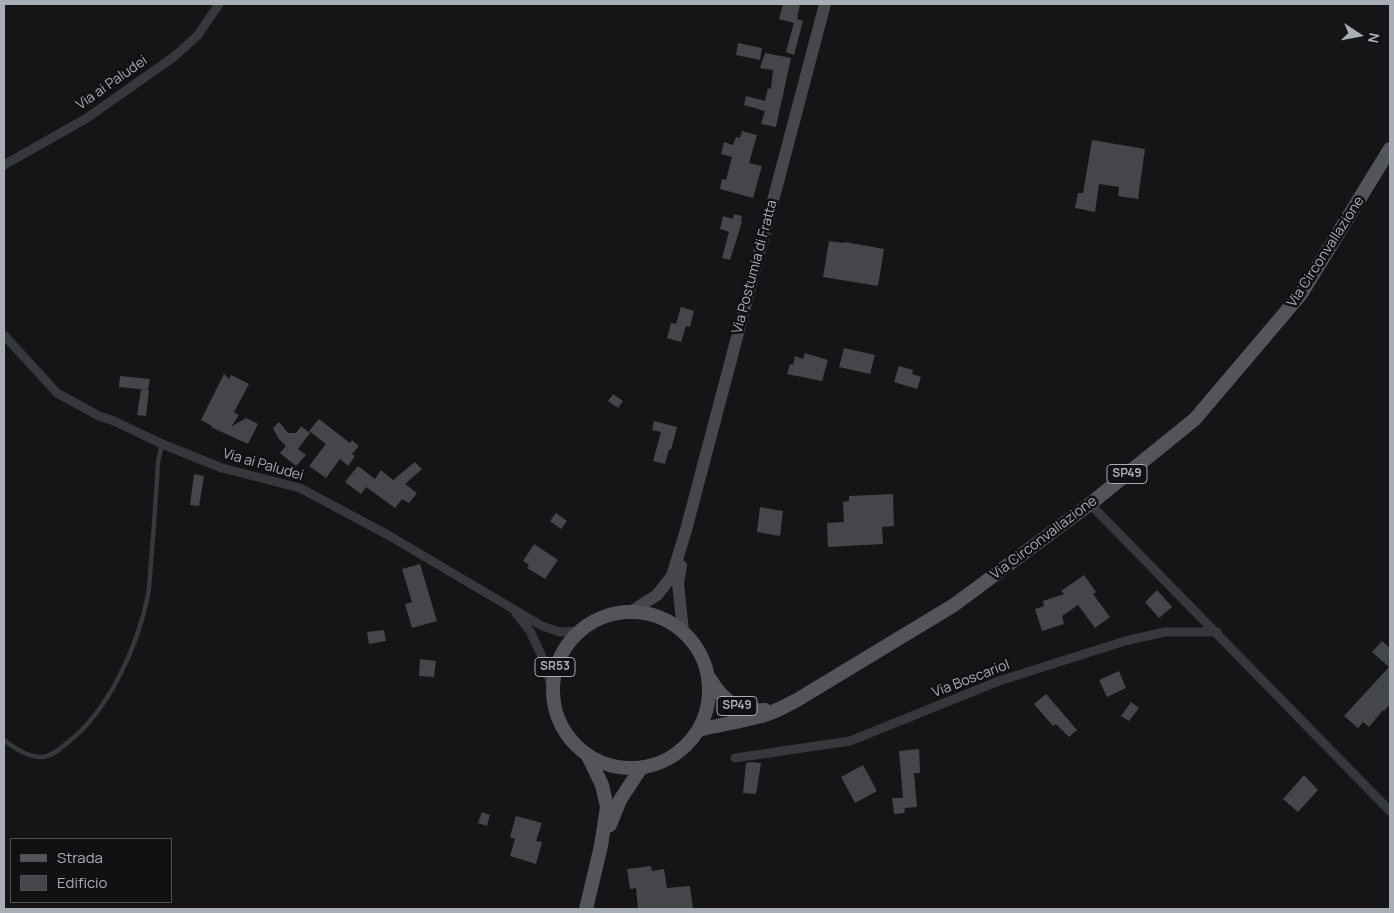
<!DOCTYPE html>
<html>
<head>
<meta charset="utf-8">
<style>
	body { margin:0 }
	#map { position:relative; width:1394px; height:913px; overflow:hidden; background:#151517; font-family:Manrope,sans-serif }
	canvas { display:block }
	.frame { position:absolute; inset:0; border:5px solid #a9adb6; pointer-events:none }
	.legend { position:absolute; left:10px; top:838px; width:162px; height:65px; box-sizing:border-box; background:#111012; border:1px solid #4e4f54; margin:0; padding:6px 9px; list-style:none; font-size:15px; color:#a9adb6 }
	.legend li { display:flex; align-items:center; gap:10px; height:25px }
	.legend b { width:25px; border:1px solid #4e4f54 }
	.north { position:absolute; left:1334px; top:10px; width:50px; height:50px; -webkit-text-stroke:4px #111012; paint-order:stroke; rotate:101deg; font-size:14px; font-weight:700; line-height:20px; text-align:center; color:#a9adb6 }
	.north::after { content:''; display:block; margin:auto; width:18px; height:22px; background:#a9adb6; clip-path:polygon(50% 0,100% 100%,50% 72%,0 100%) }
</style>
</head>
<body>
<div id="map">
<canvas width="1394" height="913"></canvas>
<div class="frame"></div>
<ul class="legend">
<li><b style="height:6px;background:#53555a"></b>Strada</li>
<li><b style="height:14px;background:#45464a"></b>Edificio</li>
</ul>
<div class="north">N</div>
</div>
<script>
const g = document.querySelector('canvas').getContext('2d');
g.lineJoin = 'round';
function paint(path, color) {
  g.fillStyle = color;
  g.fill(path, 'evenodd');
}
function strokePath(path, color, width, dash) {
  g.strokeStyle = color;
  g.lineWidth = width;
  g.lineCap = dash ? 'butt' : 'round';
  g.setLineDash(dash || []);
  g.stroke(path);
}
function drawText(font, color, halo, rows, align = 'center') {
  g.font = font + ' Manrope,sans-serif';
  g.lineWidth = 5;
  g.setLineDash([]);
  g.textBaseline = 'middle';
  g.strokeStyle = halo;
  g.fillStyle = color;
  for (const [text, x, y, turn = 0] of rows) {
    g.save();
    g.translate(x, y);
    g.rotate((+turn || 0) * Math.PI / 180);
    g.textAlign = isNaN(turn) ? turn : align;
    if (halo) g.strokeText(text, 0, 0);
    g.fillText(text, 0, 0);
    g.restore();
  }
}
paint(new Path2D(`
	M783,4H800L797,19L803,21L794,55L786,52L794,23L779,19Z
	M738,43L762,48L760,60L736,55Z
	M765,53L791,58L776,127L761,124L765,111L744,105L746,96L765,101L768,88L771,89L773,70L760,68Z
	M742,131L757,135L749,163L762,166L753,198L720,189L722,179L726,180L732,157L721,154L724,142L733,145L736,137L740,138Z
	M1092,140L1145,149L1138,199L1118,196L1119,187L1099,184L1095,212L1075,208L1078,193H1083Z
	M734,214L742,216L741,221L742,222L730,260L722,258L729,232L720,229L723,216L733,219Z
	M829,241L844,243L845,242L884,249L878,286L823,277Z
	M681,307L694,311L690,327L686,326L681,342L667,338L671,323L676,324Z
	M844,348L875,355L870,374L839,367Z
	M805,353L828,360L822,381L787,374L790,364L793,365L795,356L803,359Z
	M899,366L913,370L912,374L921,377L917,389L894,382Z
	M224,374L229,379L231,375L249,384L234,412L239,415L231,427L246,418L258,424L248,444L211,427L212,426L201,420Z
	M120,376L150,379L148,390L119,387Z
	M141,389L149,390L146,416L137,415Z
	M613,394L623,401L618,408L608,401Z
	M319,419L350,443L352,440L359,446L352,454L355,456L348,466L340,459L326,478L309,466L326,444L309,431Z
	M654,421L677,427L671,450L669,449L665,464L653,461L661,432L652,430Z
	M279,422L288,433H296L301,426L310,433L298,449L306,455L296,466L280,453L286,446L278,438L273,428Z
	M415,462L422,469L405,484L417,493L409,503L402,499L395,508L366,487L361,494L345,482L358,466L375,479L381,470L393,480Z
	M194,474L204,476L199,506L190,505Z
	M893,494L894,526L882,527L883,544L828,547L827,523L844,522L843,502L849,501V496Z
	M760,507L783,511L780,536L757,532Z
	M556,513L567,521L561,529L550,521Z
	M534,544L558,560L545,579L527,568L529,565L523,561Z
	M420,564L437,621L412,628L405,604L412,602L402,569Z
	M1084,575L1096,592L1093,594L1110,617L1095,628L1078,605L1062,616L1064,624L1042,631L1035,609L1044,606L1043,601L1064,594L1061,591Z
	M1157,590L1172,607L1159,618L1145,602Z
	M384,630L386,641L369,644L367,632Z
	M1382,641L1390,648V704L1384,711L1383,710L1369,727L1363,722L1358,728L1344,716L1389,667L1372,652Z
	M420,659L436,661L434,677L419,676Z
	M1119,671L1126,688L1107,697L1099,680Z
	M1046,694L1077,730L1069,737L1056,724L1053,726L1034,704Z
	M1131,702L1139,708L1129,721L1121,716Z
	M919,749L920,773H914L917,807L905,808L904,813L894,814L892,798H903L899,751Z
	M751,762L761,763L756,794L743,793L746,763Z
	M863,765L877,791L855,803L841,777Z
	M1304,775L1318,790L1298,812L1283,799Z
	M482,812L490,815L487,826L478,823Z
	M516,816L542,823L536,841L542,842L536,864L510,856L515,839L510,837Z
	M651,866L652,871L664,869L667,888L690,886L693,909H638L636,888L630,889L627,869Z`), '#45464a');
strokePath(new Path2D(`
	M4,740C14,748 27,757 41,757C51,757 60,749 67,743C108,712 138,646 148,595C150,584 150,572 151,561C154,528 156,495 158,462L162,444`), '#37383c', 4.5);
strokePath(new Path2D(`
	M4,165L87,118L175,56L198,35L219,4
	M4,335L57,393L99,416L114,421L162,444L222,468L300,488L388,535L542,626L560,632L579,631
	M1090,504L1390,811
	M516,613L530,631L543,659L552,688
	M735,758L850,741L999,681L1125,641L1165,632H1217`), '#37383c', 9);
strokePath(new Path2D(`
	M681,566L678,583L683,631
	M632,611L657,595L672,576L686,530L825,4`), '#45474b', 12);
strokePath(new Path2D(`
	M553 690a78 78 0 1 1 156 0a78 78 0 1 1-156 0Z
	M710,679C724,702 738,712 765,710
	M699,730C718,725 738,722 757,717C771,714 784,707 797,700L954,605L1090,504L1195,419L1301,294L1390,149
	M610,825L620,800L641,768
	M586,909L601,846L607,807L602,785L588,756`), '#53555a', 14);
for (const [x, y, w] of [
	[1127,474,40],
	[555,667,40],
	[737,706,40]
]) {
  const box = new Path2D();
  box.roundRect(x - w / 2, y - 9.5, w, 19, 4);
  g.fillStyle = '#111012';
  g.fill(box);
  strokePath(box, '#a9adb6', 1);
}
drawText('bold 12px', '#a9adb6', null, [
	["SP49",1127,474],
	["SR53",555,667],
	["SP49",737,706]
]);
drawText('14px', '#a9adb6', '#111012', [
	["Via ai Paludei",112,83,-35],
	["Via Circonvallazione",1326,252,-57],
	["Via Postumia di Fratta",755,267,-75],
	["Via ai Paludei",263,465,16],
	["Via Circonvallazione",1044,538,-37],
	["Via Boscariol",971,679,-21]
]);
</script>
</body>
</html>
